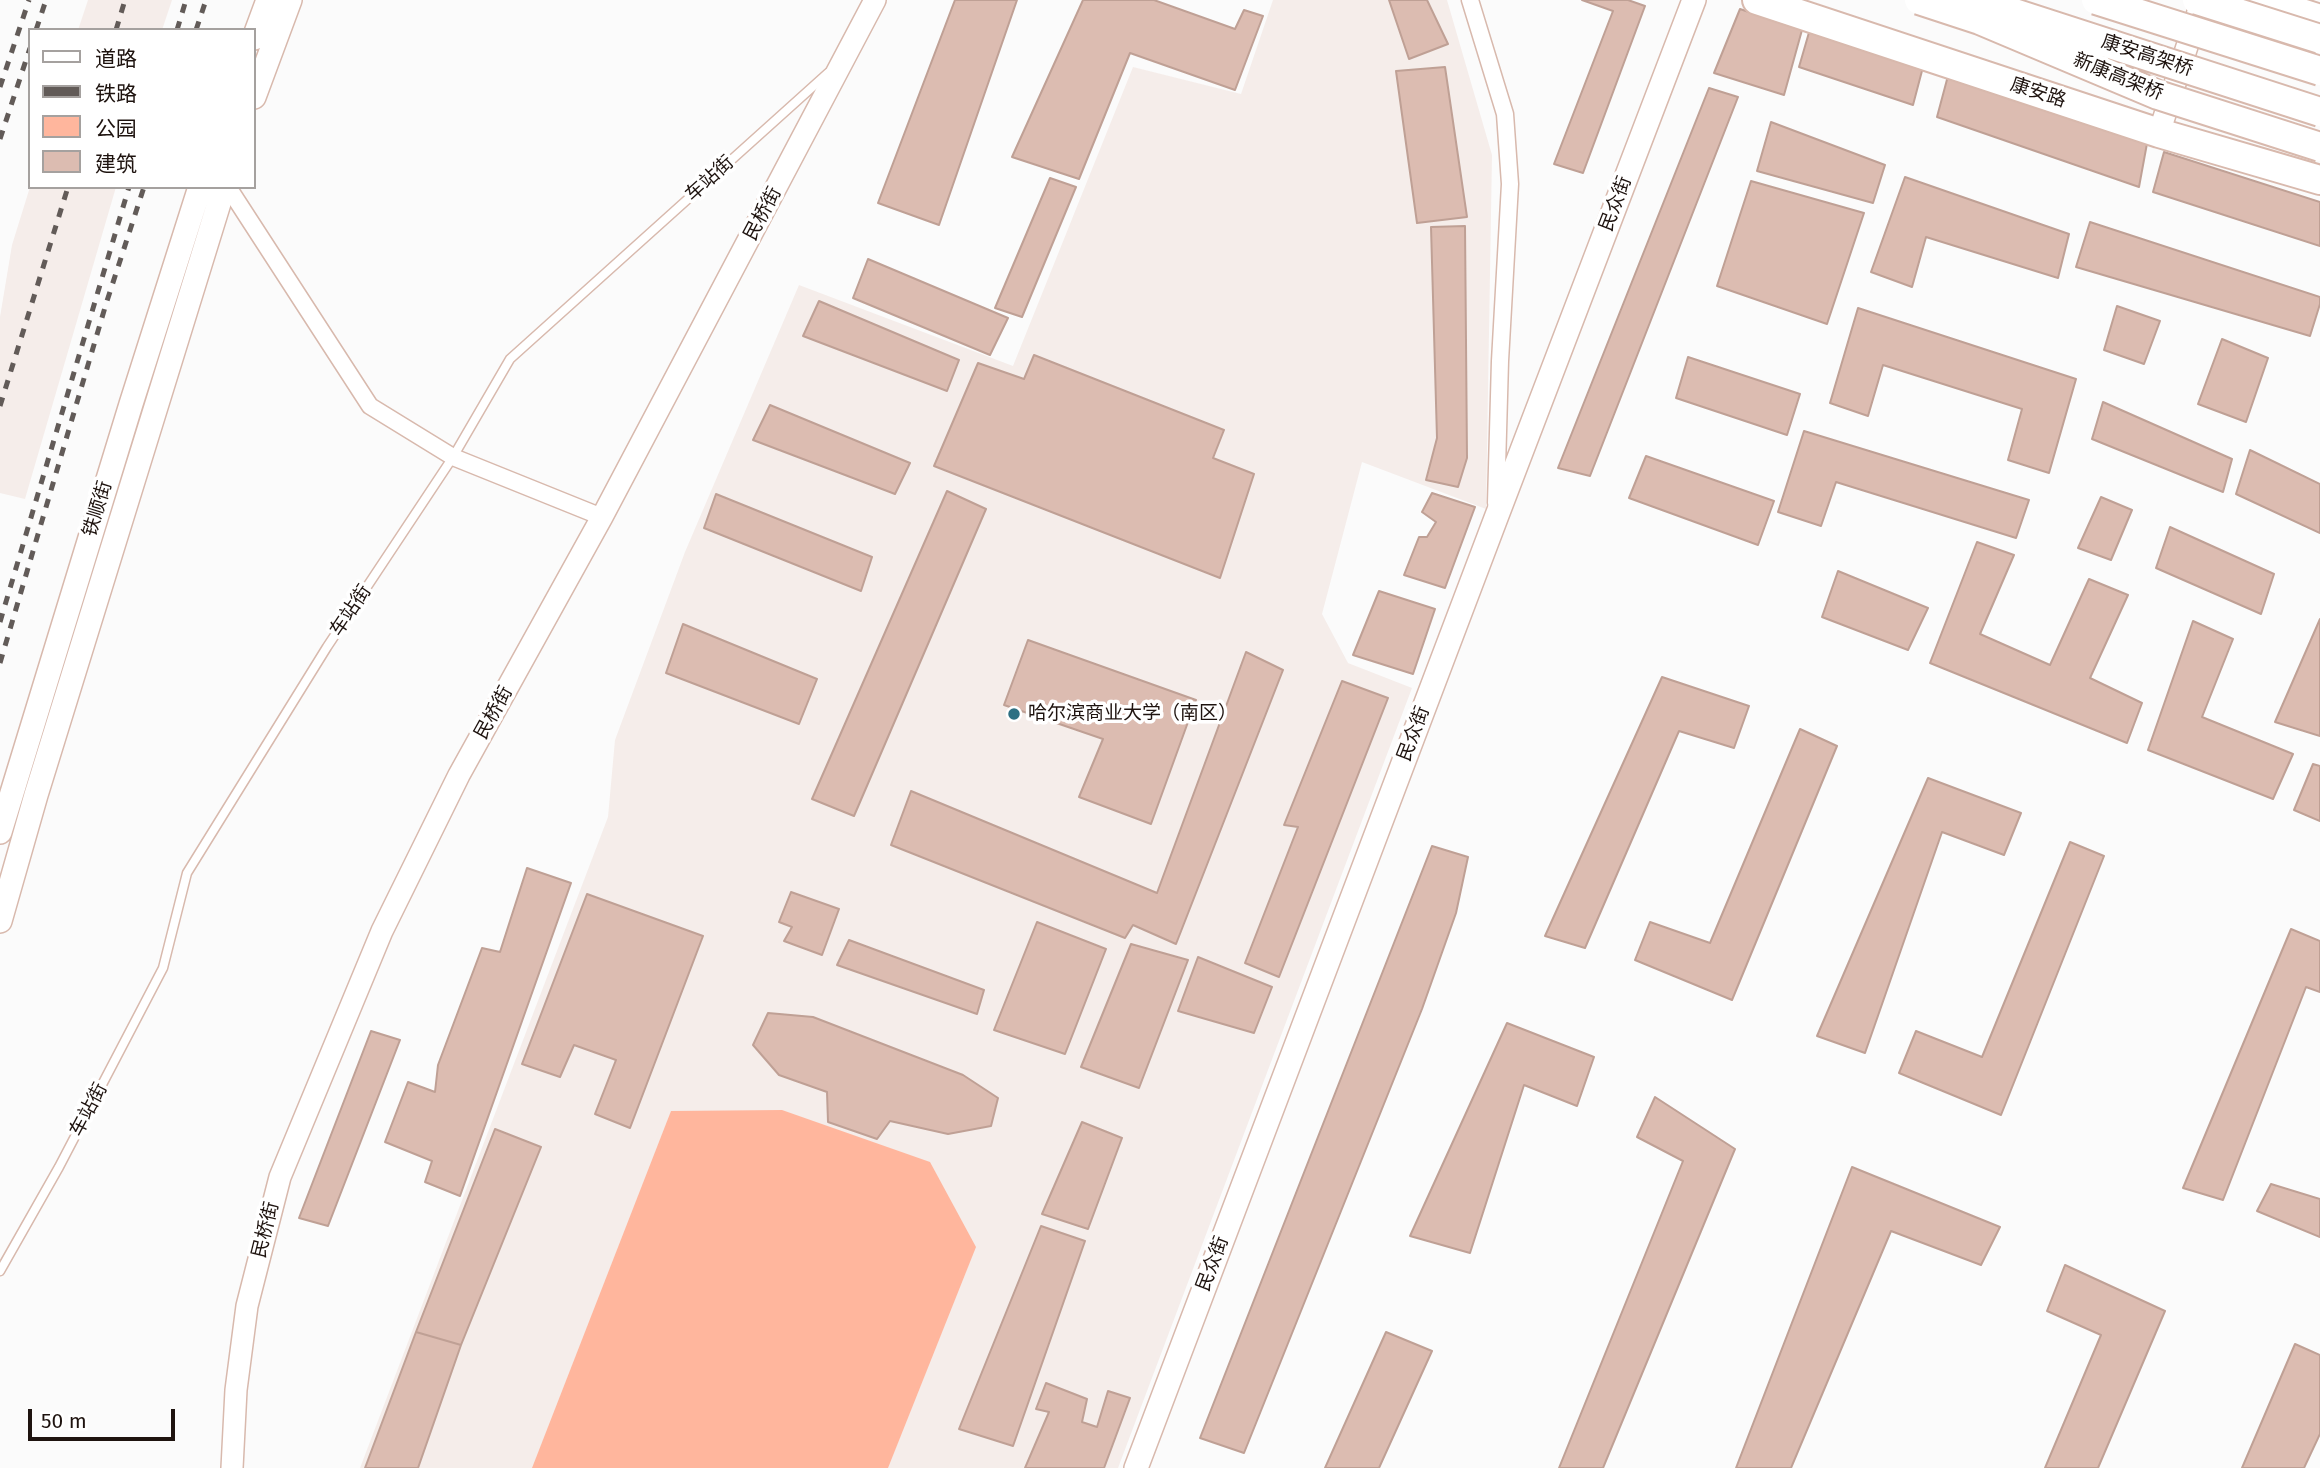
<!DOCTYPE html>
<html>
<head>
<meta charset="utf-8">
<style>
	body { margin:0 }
	#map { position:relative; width:2320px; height:1468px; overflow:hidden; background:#fbfbfb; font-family:"Fira Sans","Noto Sans SC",sans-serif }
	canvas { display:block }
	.legend { position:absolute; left:28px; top:28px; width:228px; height:161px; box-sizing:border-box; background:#fff; border:2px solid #a5a19f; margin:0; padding:9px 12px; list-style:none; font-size:21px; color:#1e130f }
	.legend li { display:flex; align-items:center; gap:14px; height:35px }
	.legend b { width:35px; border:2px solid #a5a19f }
	.scale { position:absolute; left:28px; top:1409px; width:147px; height:32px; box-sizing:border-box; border:4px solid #1e130f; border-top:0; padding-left:9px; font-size:21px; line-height:24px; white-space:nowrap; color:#1e130f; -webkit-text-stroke:5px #fff; paint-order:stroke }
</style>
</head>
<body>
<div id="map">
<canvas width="2320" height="1468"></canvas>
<ul class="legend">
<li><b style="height:9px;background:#fff"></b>道路</li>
<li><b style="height:9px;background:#625b58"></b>铁路</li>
<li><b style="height:19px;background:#ffb69d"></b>公园</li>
<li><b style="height:19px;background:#dcbcb1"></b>建筑</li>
</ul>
<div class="scale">50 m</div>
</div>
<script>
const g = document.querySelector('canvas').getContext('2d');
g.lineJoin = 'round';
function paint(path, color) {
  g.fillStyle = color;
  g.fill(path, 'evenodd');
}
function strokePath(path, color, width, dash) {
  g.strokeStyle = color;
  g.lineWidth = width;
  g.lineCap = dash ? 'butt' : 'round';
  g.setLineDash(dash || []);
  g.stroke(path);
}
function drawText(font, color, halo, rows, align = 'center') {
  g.font = font + ' "Fira Sans","Noto Sans SC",sans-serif';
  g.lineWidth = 7;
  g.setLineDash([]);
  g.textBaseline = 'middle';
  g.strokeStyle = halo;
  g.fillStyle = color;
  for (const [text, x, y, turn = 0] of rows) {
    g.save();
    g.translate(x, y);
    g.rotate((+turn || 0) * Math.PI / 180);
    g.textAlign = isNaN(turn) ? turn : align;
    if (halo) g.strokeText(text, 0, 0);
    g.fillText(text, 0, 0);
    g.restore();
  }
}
paint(new Path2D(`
	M88,0H172L162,30H78Z
	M1273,0H1447L1492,155L1486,509L1362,462L1322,614L1348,663L1412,688L1118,1468H360L608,817L615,740L685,552L799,285L1013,366L1133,67L1241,94Z
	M30,187H116L25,499L0,493V317L12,245Z`), '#f5edea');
paint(new Path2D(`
	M782,1110L930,1162L976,1247L888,1468H532L671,1111Z`), '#ffb69d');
const building = new Path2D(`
	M955,0H1017L939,225L878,203Z
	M1083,0H1154L1235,29L1244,10L1263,16L1235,90L1130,53L1079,179L1012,157Z
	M1389,0H1427L1448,44L1409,59Z
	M1582,0H1628L1645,6L1583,173L1554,164L1613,11Z
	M1740,9L1802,30L1784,95L1714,73Z
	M1810,29L1923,67L1913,105L1799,67Z
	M1445,67L1467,217L1417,223L1396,71Z
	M1949,72L2148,138L2139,187L1937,117Z
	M1709,88L1738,97L1590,476L1558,468Z
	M1771,122L1885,165L1873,203L1757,171Z
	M2164,152L2320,202V246L2153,192Z
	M1905,177L2069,234L2058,278L1926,237L1912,287L1871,272Z
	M1050,178L1076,187L1022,317L995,308Z
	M1751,181L1864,213L1827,324L1717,286Z
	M2090,222L2320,297V304L2310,336L2076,267Z
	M1465,226L1467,458L1458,487L1426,480L1437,438L1431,227Z
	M868,259L1008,318L990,355L853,298Z
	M819,301L959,360L947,391L803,336Z
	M2117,306L2160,321L2144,364L2104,350Z
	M1858,308L2076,379L2049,473L2008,460L2022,409L1883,365L1868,416L1830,403Z
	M2222,339L2268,358L2246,422L2198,404Z
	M1034,355L1224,430L1213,458L1254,474L1220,578L934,466L978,363L1024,379Z
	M1688,357L1800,394L1787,435L1676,398Z
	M2103,402L2232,459L2223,492L2092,439Z
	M770,405L910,463L895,494L753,440Z
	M1804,431L2029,500L2016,538L1836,482L1821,526L1778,512Z
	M2250,450L2320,484V533L2236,494Z
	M1646,456L1774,501L1758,545L1629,498Z
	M947,491L986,509L854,816L812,799Z
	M1432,493L1475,507L1445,588L1404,575L1419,537H1427L1436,522L1422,512Z
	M716,494L872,557L861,591L704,528Z
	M2101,497L2132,510L2111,560L2078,548Z
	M2170,527L2274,574L2261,614L2156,568Z
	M1977,542L2014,555L1980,634L2050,665L2089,579L2128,595L2090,678L2142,703L2127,743L1930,663Z
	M1838,571L1928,608L1908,650L1822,617Z
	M1379,591L1435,609L1413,674L1353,655Z
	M2320,619V736L2275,722Z
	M2193,621L2233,639L2202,717L2293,754L2273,799L2148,750Z
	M683,624L817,679L799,724L666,673Z
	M1028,640L1196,700L1151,824L1079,797L1103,739L1004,705Z
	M1246,652L1283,670L1176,944L1133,925L1125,938L891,845L911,791L1157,893Z
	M1662,677L1749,706L1734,748L1679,731L1585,948L1545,936Z
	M1342,681L1388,698L1279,977L1245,963L1298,827L1284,825Z
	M1800,729L1837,746L1732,1000L1635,960L1650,922L1710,943Z
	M2313,764L2320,766V821L2294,810Z
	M1928,778L2021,813L2004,855L1942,832L1865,1053L1817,1036Z
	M2070,842L2104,856L2001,1115L1899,1073L1916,1031L1982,1057Z
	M1432,846L1468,857L1456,913L1422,1009L1244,1453L1200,1438Z
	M527,868L571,883L460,1196L425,1182L432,1161L385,1142L408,1082L435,1092L438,1065L482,948L500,952Z
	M791,892L839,909L822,955L784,941L792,927L779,922Z
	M587,894L703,936L630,1128L595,1114L616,1060L574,1045L560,1077L522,1064Z
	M1037,922L1106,949L1065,1054L994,1030Z
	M2291,929L2320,941V992L2306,987L2223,1200L2183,1188Z
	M849,940L984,990L977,1014L837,965Z
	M1131,944L1188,960L1139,1088L1081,1067Z
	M1198,957L1272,987L1254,1033L1178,1011Z
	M768,1013L813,1017L963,1075L998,1098L991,1126L948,1134L890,1121L877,1139L828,1122L827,1092L779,1075L753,1045Z
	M1507,1023L1594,1057L1577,1106L1524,1085L1470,1253L1410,1236Z
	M371,1031L400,1040L328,1226L299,1218Z
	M1655,1097L1735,1149L1603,1468H1559L1683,1161L1637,1137Z
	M1082,1122L1122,1138L1088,1229L1042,1214Z
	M495,1129L541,1147L461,1345L416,1332Z
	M1852,1167L2000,1227L1981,1265L1891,1231L1791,1468H1736Z
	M2271,1184L2320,1199V1237L2257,1211Z
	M1041,1226L1085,1241L1013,1446L959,1429Z
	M2065,1265L2165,1311L2098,1468H2045L2101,1335L2047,1311Z
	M416,1332L461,1345L418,1468H365Z
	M1386,1332L1432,1351L1379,1468H1325Z
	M2295,1344L2320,1355V1434L2304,1468H2242Z
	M1046,1383L1087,1399L1082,1422L1097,1427L1108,1391L1130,1398L1104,1468H1025L1049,1412L1036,1409Z`);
paint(building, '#dcbcb1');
strokePath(building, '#bfa095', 2);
const service = new Path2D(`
	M0,1271L59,1167L163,968L187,873L327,647L453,457L510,359L828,73`);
const minor = new Path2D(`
	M1470,0L1505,114L1510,184L1500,361L1496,503
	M228,187L370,406L453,457L602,517`);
const tertiary = new Path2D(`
	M2159,133L2202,0
	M232,1468L236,1390L247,1306L280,1177L382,931L459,775L602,517L875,0`);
const secondary = new Path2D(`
	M254,38L268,0
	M254,97L290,0
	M0,832L131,404L200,187
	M0,921L36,795L224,187
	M1136,1468L1496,518L1694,0`);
const trunk = new Path2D(`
	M1757,0L2159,133L2320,180
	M2261,0L2320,19`);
strokePath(service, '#d8b9ad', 11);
strokePath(minor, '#d8b9ad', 19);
strokePath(tertiary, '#d8b9ad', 24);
strokePath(secondary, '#d8b9ad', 26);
strokePath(trunk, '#d8b9ad', 32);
strokePath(service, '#fff', 8);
strokePath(minor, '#fff', 16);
strokePath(tertiary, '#fff', 21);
strokePath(secondary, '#fff', 23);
strokePath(trunk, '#fff', 28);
strokePath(new Path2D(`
	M36,30L46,0
	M116,30L125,0
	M177,30L186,0
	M196,30L206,0
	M0,87L29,0
	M0,139L30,48
	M0,406L68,187
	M0,622L129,187
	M0,663L106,304L144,187`), '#625b58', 5, [9, 9]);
const trunkBridge = new Path2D(`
	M1919,0L1980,20L2158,95L2320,147
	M2096,0L2320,71
	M2197,0L2320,39
	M1977,1L2320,112`);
strokePath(trunkBridge, '#d8b9ad', 32, []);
strokePath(trunkBridge, '#fff', 28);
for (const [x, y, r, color] of [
	[1014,714,7,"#2d6f82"]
]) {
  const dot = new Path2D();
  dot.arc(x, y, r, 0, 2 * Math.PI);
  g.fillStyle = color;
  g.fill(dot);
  strokePath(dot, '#fff', 2.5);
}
drawText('19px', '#1e130f', '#fff', [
	["康安高架桥",2147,56,18],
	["新康高架桥",2118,77,22],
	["康安路",2038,93,18],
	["车站街",710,179,-42],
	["民众街",1616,204,-69],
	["民桥街",763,214,-62],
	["铁顺街",98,509,-73],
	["车站街",351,611,-56],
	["民桥街",494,713,-61],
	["民众街",1414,734,-69],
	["车站街",89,1110,-62],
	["民桥街",266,1230,-76],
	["民众街",1213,1264,-69]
]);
drawText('19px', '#1e130f', '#fff', [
	["哈尔滨商业大学（南区）",1028,714]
], 'left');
</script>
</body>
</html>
